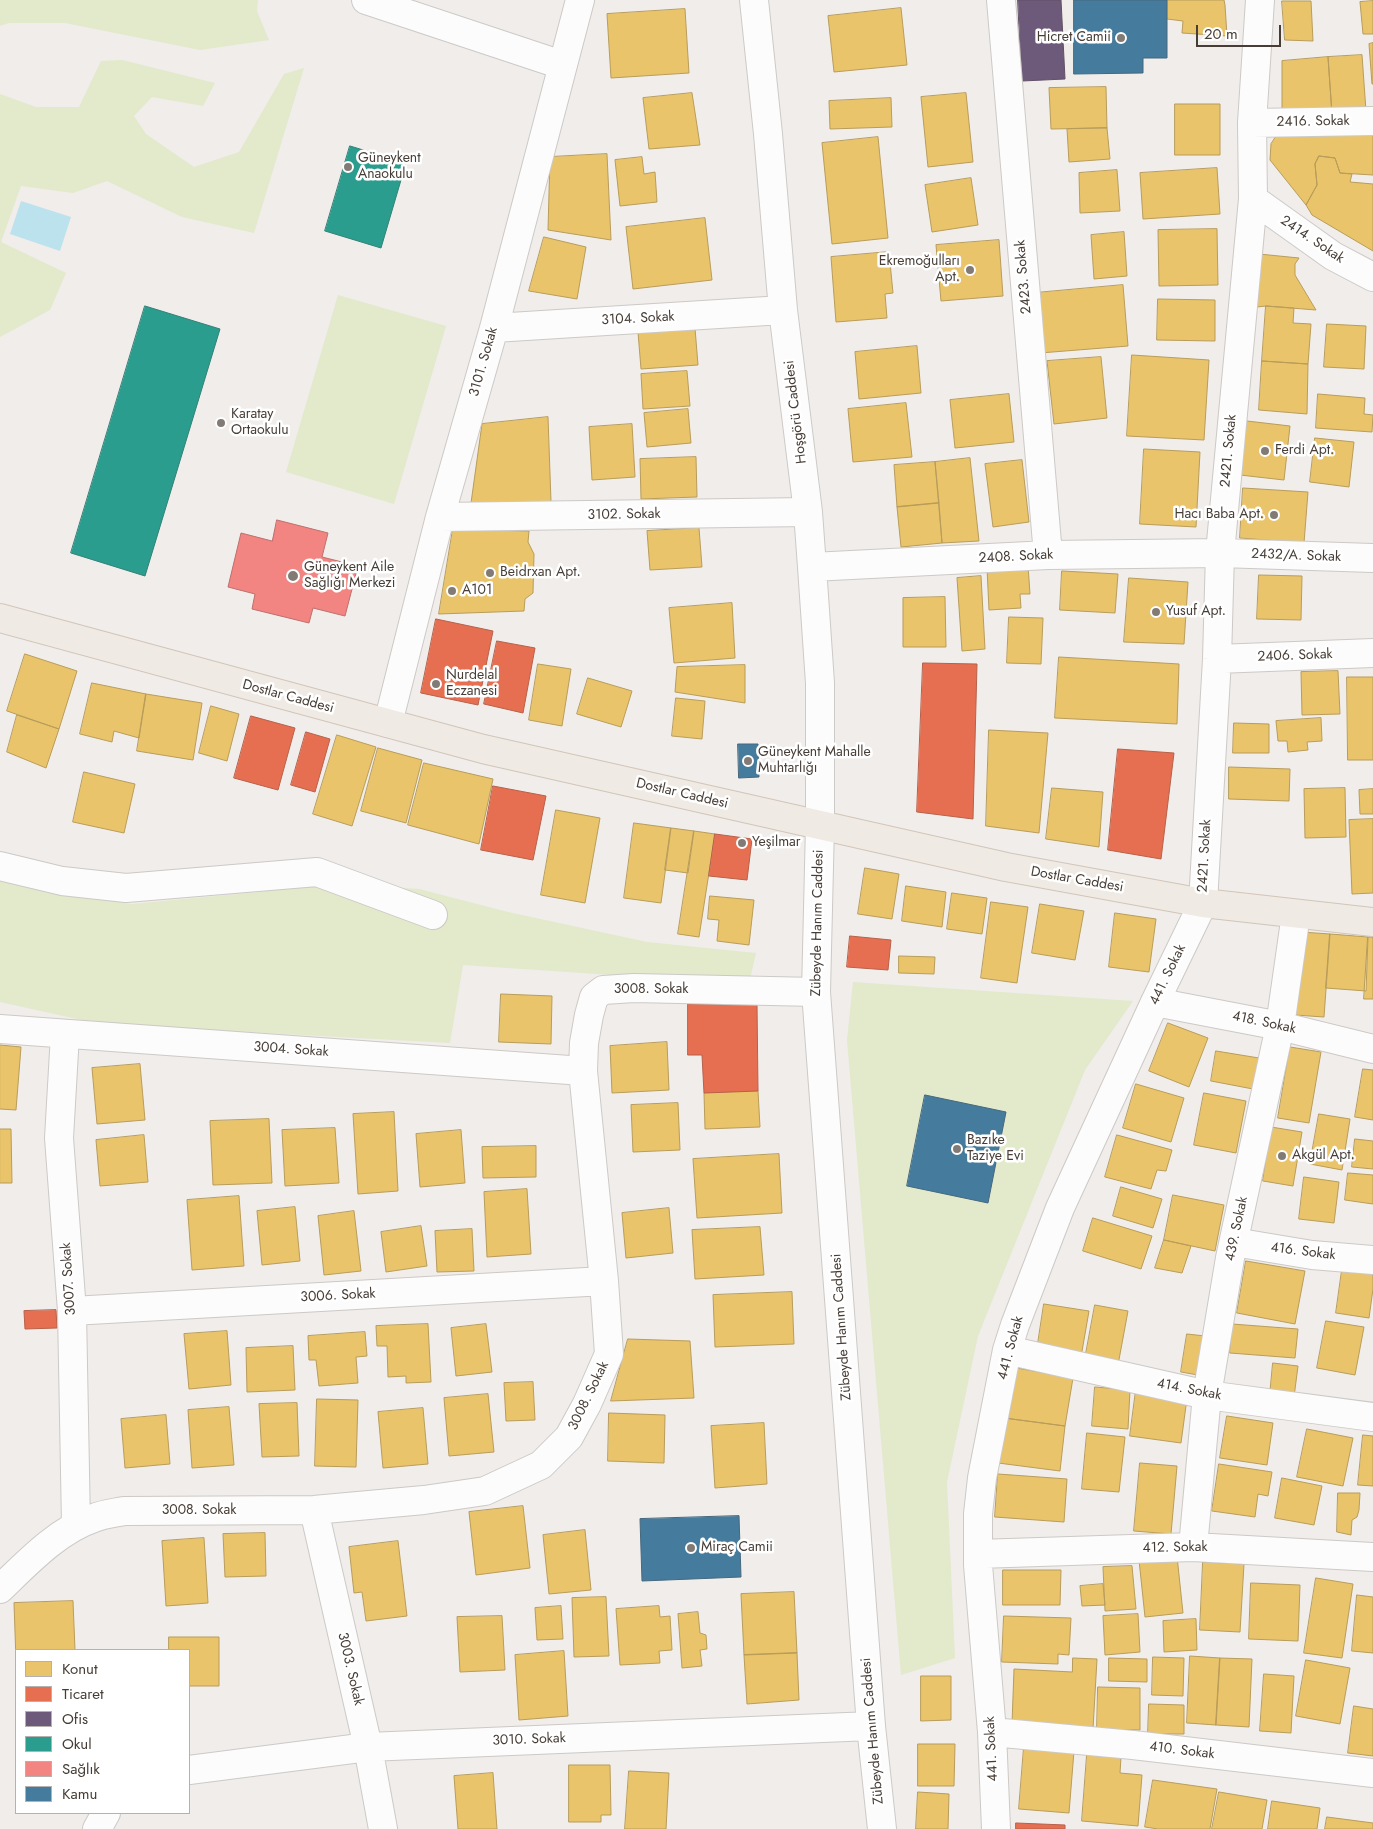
<!DOCTYPE html>
<html>
<head>
<meta charset="utf-8">
<style>
	body { margin:0 }
	#map { position:relative; width:1373px; height:1829px; overflow:hidden; background:#f0edea; font-family:Jost,sans-serif }
	canvas { display:block }
	.legend { position:absolute; left:15px; top:1649px; width:175px; height:165px; box-sizing:border-box; background:#fff; border:1px solid #b5b1af; margin:0; padding:6px 9px; list-style:none; font-size:15px; color:#463d36 }
	.legend li { display:flex; align-items:center; gap:10px; height:25px }
	.legend b { width:25px; border:1px solid #b5b1af }
	.scale { position:absolute; left:1196px; top:25px; width:85px; height:22px; box-sizing:border-box; border:2px solid #463d36; border-top:0; padding-left:6px; font-size:15px; line-height:18px; white-space:nowrap; color:#463d36; -webkit-text-stroke:4px #fff; paint-order:stroke }
</style>
</head>
<body>
<div id="map">
<canvas width="1373" height="1829"></canvas>
<ul class="legend">
<li><b style="height:14px;background:#e9c46a"></b>Konut</li>
<li><b style="height:14px;background:#e76f51"></b>Ticaret</li>
<li><b style="height:14px;background:#6d597a"></b>Ofis</li>
<li><b style="height:14px;background:#2a9d8f"></b>Okul</li>
<li><b style="height:14px;background:#f28482"></b>Sağlık</li>
<li><b style="height:14px;background:#457b9d"></b>Kamu</li>
</ul>
<div class="scale">20 m</div>
</div>
<script>
const g = document.querySelector('canvas').getContext('2d');
g.lineJoin = 'round';
function paint(path, color) {
  g.fillStyle = color;
  g.fill(path, 'evenodd');
}
function strokePath(path, color, width, dash) {
  g.strokeStyle = color;
  g.lineWidth = width;
  g.lineCap = dash ? 'butt' : 'round';
  g.setLineDash(dash || []);
  g.stroke(path);
}
function drawText(font, color, halo, rows, align = 'center') {
  g.font = font + ' Jost,sans-serif';
  g.lineWidth = 5;
  g.setLineDash([]);
  g.textBaseline = 'middle';
  g.strokeStyle = halo;
  g.fillStyle = color;
  for (const [text, x, y, turn = 0] of rows) {
    g.save();
    g.translate(x, y);
    g.rotate((+turn || 0) * Math.PI / 180);
    g.textAlign = isNaN(turn) ? turn : align;
    if (halo) g.strokeText(text, 0, 0);
    g.fillText(text, 0, 0);
    g.restore();
  }
}
paint(new Path2D(`
	M0,0H258L257,11L269,40L200,50L65,23H9L0,26Z
	M122,60L215,83L203,106L152,97L134,116L146,134L194,167L239,152L284,74L304,68L254,233L182,217L107,181L73,193L21,186L1,242L66,273L50,310L0,337V94L36,107H79L101,61Z
	M338,295L446,326L394,504L286,472Z
	M0,878L43,888L131,904L259,892L324,883L419,889L508,912L647,942L756,953L749,983L627,976L463,965L450,1043L100,1024L0,1002Z
	M853,982L1133,1001L1085,1070L978,1336L947,1482L955,1658L901,1675L847,1040Z`), '#e3e9cb');
paint(new Path2D(`
	M21,201L71,217L60,251L10,234Z`), '#bce2ed');
const homes = new Path2D(`
	M1167,0H1224L1225,5L1227,36L1182,33L1183,21L1167,19Z
	M1282,1H1311L1313,41L1285,40Z
	M1373,1V34H1363L1360,2Z
	M901,8L907,65L834,72L828,16Z
	M685,9L689,73L611,78L607,14Z
	M1373,43V84H1372L1369,44Z
	M1362,55L1366,111L1332,114L1328,57Z
	M1328,57L1332,114H1282V61Z
	M1106,87L1107,128L1051,129L1049,88Z
	M692,93L700,145L649,149L643,98Z
	M966,93L973,162L928,167L921,97Z
	M891,98L892,127L830,129L829,101Z
	M1175,104H1220V155H1175Z
	M1107,128L1110,159L1069,162L1067,129Z
	M1279,132L1373,134V175L1340,173L1335,158L1319,156L1315,164L1317,185L1306,205L1270,160L1271,144Z
	M878,137L888,238L832,244L822,143Z
	M607,154L611,240L548,230L550,157Z
	M1319,156L1335,158L1340,173L1352,174L1350,182L1373,184V251L1312,215L1306,205L1317,185L1315,164Z
	M642,157L644,174L655,172L657,202L620,206L615,160Z
	M1217,168L1220,214L1143,219L1140,173Z
	M1117,170L1120,211L1080,213L1079,173Z
	M971,178L978,225L932,232L925,185Z
	M705,218L712,280L633,289L626,227Z
	M1217,229L1218,285L1159,286L1158,230Z
	M1124,232L1127,276L1094,279L1091,235Z
	M544,237L586,247L577,299L529,291Z
	M999,240L1003,296L941,301L936,245Z
	M889,252L893,293L885,294L887,318L836,322L831,257Z
	M1259,254L1299,258L1295,264V275L1316,310L1266,306L1257,307Z
	M1123,285L1128,346L1040,353L1035,293Z
	M1158,299L1215,300V341L1157,340Z
	M1266,306L1294,308L1293,323L1311,324L1308,364L1262,361Z
	M1327,324L1366,326L1364,369L1324,367Z
	M695,328L698,365L641,369L638,332Z
	M917,346L921,393L859,399L855,352Z
	M1132,355L1209,360L1204,440L1127,436Z
	M1101,357L1107,418L1054,424L1047,361Z
	M1262,361L1308,364L1307,414L1259,410Z
	M687,371L690,406L643,409L641,374Z
	M1009,394L1014,442L955,448L950,400Z
	M1318,394L1365,398L1364,414L1373,415L1372,432L1316,428Z
	M906,403L912,457L853,462L848,409Z
	M688,409L691,443L647,447L644,413Z
	M548,417L551,502L471,503L482,424Z
	M1247,421L1290,426L1284,480L1240,475Z
	M632,424L635,477L592,480L589,427Z
	M1315,438L1354,442L1349,487L1310,482Z
	M1144,449L1200,452L1196,527L1140,524Z
	M696,457L697,497L641,499L640,459Z
	M970,458L979,541L942,543L935,462Z
	M1022,460L1029,522L993,527L985,464Z
	M935,462L939,503L897,507L894,465Z
	M1243,488L1308,492L1304,543L1240,538Z
	M939,503L942,543L901,547L897,507Z
	M699,528L702,567L650,570L647,531Z
	M453,529L529,531L528,542L534,554L533,593L525,599L524,611L439,614Z
	M1028,565L1030,594H1020L1021,608L989,610L987,568Z
	M1062,571L1118,574L1115,613L1060,610Z
	M1259,575L1302,576L1301,620L1257,619Z
	M981,576L985,649L962,651L957,578Z
	M1129,578L1188,582L1184,644L1124,642Z
	M945,597L946,647H903V598Z
	M732,603L735,658L674,663L669,608Z
	M1009,617L1043,618L1041,664L1007,663Z
	M25,654L77,671L59,729L7,711Z
	M1059,657L1179,664L1177,724L1055,718Z
	M538,664L571,669L562,726L529,720Z
	M745,665V703L675,692L677,667Z
	M1338,671L1340,714L1302,715L1301,672Z
	M1347,677H1373V760H1348Z
	M588,678L632,691L621,727L577,714Z
	M92,683L146,694L139,738L114,731L112,742L80,734Z
	M146,694L202,703L193,760L137,751Z
	M676,698L705,701L702,739L672,736Z
	M211,706L239,714L227,761L199,753Z
	M17,715L59,729L46,768L7,752Z
	M1321,718L1322,741L1307,742L1308,750L1288,752L1287,741H1278L1276,721Z
	M1234,723L1269,724V753H1233Z
	M989,730L1048,733L1039,833L986,826Z
	M337,735L376,747L352,826L313,814Z
	M378,748L422,760L406,823L361,811Z
	M424,763L493,779L479,844L408,825Z
	M1229,767L1290,769L1289,801L1229,799Z
	M84,772L135,784L124,833L73,822Z
	M1052,788L1103,792L1099,847L1046,839Z
	M1345,788L1346,837L1305,838L1304,789Z
	M1373,789V814H1360L1359,790Z
	M556,810L600,818L585,903L541,895Z
	M1373,819V893L1352,894L1349,820Z
	M634,823L671,828L661,903L624,898Z
	M671,828L694,831L688,873L665,870Z
	M694,831L715,834L699,937L678,934Z
	M865,868L899,874L892,919L858,914Z
	M906,886L946,892L942,927L902,921Z
	M952,893L987,898L982,934L947,929Z
	M710,896L754,900L749,945L717,941L719,920L708,919Z
	M991,902L1028,907L1017,983L981,978Z
	M1040,904L1084,911L1075,960L1032,953Z
	M1115,913L1156,919L1149,972L1109,967Z
	M1301,932L1330,934L1324,1017L1295,1015Z
	M1330,934L1368,937L1366,991L1326,988Z
	M1368,937H1373V999H1364Z
	M899,956L935,957L934,974L899,973Z
	M501,994L552,996L551,1044L499,1042Z
	M1168,1023L1208,1038L1189,1087L1149,1071Z
	M667,1042L669,1090L612,1093L610,1046Z
	M0,1045L21,1047L16,1110L0,1109Z
	M1290,1047L1321,1052L1309,1123L1278,1118Z
	M1216,1051L1259,1058L1253,1089L1211,1081Z
	M140,1064L145,1120L97,1124L92,1068Z
	M1363,1069L1373,1070V1120L1355,1117Z
	M1136,1084L1184,1098L1171,1142L1123,1128Z
	M758,1091L760,1127L705,1129L704,1093Z
	M1204,1093L1246,1101L1236,1153L1194,1145Z
	M678,1103L680,1150L633,1152L631,1105Z
	M394,1112L398,1191L358,1194L353,1114Z
	M1319,1114L1350,1119L1342,1170L1310,1164Z
	M269,1119L272,1183L213,1185L210,1121Z
	M1271,1127L1302,1132L1293,1186L1263,1181Z
	M335,1128L339,1183L285,1186L282,1130Z
	M0,1129H11L12,1183H0Z
	M461,1130L465,1183L420,1187L416,1134Z
	M144,1135L148,1182L100,1186L96,1140Z
	M1117,1135L1172,1150L1166,1171L1157,1170L1151,1189L1105,1177Z
	M1355,1139L1373,1141V1169L1352,1167Z
	M536,1146V1177L483,1178L482,1147Z
	M779,1154L782,1213L697,1218L693,1159Z
	M1348,1173L1373,1175V1204L1345,1200Z
	M1304,1177L1339,1182L1334,1223L1299,1219Z
	M1121,1187L1162,1199L1153,1228L1113,1216Z
	M527,1189L531,1254L487,1257L484,1192Z
	M1173,1195L1224,1205L1215,1251L1164,1240Z
	M239,1196L244,1266L192,1270L187,1200Z
	M295,1207L300,1261L262,1265L257,1211Z
	M669,1208L673,1253L626,1258L622,1213Z
	M354,1211L361,1271L324,1275L318,1216Z
	M1093,1218L1152,1236L1141,1269L1083,1251Z
	M421,1226L427,1266L386,1272L381,1232Z
	M760,1227L764,1275L695,1279L692,1230Z
	M472,1229L474,1271L437,1272L435,1231Z
	M1164,1240L1191,1246L1182,1273L1155,1268Z
	M1246,1261L1305,1271L1295,1324L1237,1313Z
	M1342,1270L1373,1274V1289L1369,1318L1336,1313Z
	M792,1292L794,1344L715,1347L713,1295Z
	M1044,1304L1089,1311L1081,1357L1037,1350Z
	M1095,1305L1128,1311L1118,1365L1085,1359Z
	M1326,1321L1364,1327L1355,1375L1317,1368Z
	M428,1324L431,1382L406,1383V1376L388,1377L387,1346H377L376,1326Z
	M486,1324L492,1372L456,1376L451,1328Z
	M1232,1324L1298,1329L1295,1358L1230,1353Z
	M227,1331L231,1385L189,1389L184,1334Z
	M365,1332L367,1356L356,1357L358,1383L319,1386L316,1360H309L308,1336Z
	M1187,1334L1205,1336L1198,1375L1181,1372Z
	M628,1339L690,1341L694,1398L611,1401Z
	M293,1346L295,1390L247,1392L246,1348Z
	M1273,1363L1298,1366L1294,1397L1270,1395Z
	M1011,1367L1073,1378L1065,1426L1004,1418Z
	M533,1382L535,1420L506,1421L504,1383Z
	M1095,1387L1130,1390L1128,1429L1092,1426Z
	M1136,1390L1187,1398L1181,1443L1130,1436Z
	M488,1394L494,1452L449,1456L444,1398Z
	M317,1399L358,1400L356,1467L315,1466Z
	M297,1403L299,1456L262,1457L259,1404Z
	M229,1407L234,1465L192,1468L188,1410Z
	M423,1408L428,1464L383,1468L378,1412Z
	M609,1413L665,1415L664,1463L608,1461Z
	M166,1415L170,1464L125,1468L121,1419Z
	M1227,1416L1273,1423L1267,1465L1220,1458Z
	M1004,1418L1065,1426L1060,1471L998,1463Z
	M764,1423L767,1484L715,1488L711,1426Z
	M1307,1429L1353,1438L1343,1486L1297,1477Z
	M1087,1433L1125,1437L1119,1492L1082,1489Z
	M1363,1435L1373,1436V1486L1358,1485Z
	M1140,1463L1177,1466L1171,1534L1134,1531Z
	M1219,1464L1272,1472L1268,1496L1258,1494L1255,1517L1212,1511Z
	M998,1474L1067,1479L1064,1522L995,1517Z
	M1282,1478L1322,1486L1314,1525L1275,1518Z
	M1338,1493H1360L1359,1510L1357,1517L1352,1520L1351,1535L1337,1532Z
	M523,1506L530,1568L476,1575L469,1512Z
	M585,1530L591,1590L549,1594L543,1535Z
	M265,1533L266,1576L225,1577L223,1534Z
	M204,1538L208,1603L166,1606L162,1541Z
	M398,1541L407,1616L366,1621L362,1592L354,1593L349,1547Z
	M1177,1556L1183,1613L1145,1617L1139,1560Z
	M1203,1562L1244,1564L1240,1632L1200,1630Z
	M1132,1566L1136,1609L1105,1611L1103,1567Z
	M1003,1570H1061L1060,1605H1003Z
	M1316,1578L1353,1584L1342,1658L1304,1653Z
	M1251,1583L1300,1585L1298,1641L1249,1639Z
	M1103,1584L1105,1605L1082,1606L1080,1586Z
	M794,1592L797,1653L744,1655L741,1594Z
	M1357,1595L1373,1597V1653L1352,1651Z
	M606,1597L609,1656L574,1657L572,1598Z
	M73,1601L75,1650H16V1661L14,1603Z
	M561,1606L563,1639L537,1640L535,1608Z
	M659,1606L660,1617L670,1616L672,1650L659,1651L660,1663L620,1665L616,1609Z
	M698,1612L700,1633L706,1635L707,1649L700,1650L702,1666L682,1668L678,1614Z
	M1138,1614L1140,1652L1105,1655L1103,1616Z
	M502,1616L505,1670L460,1672L457,1617Z
	M1004,1616L1071,1618L1069,1655L1058,1654V1664L1002,1662Z
	M1196,1619L1197,1650L1164,1652L1163,1621Z
	M169,1637H219V1686H189V1650H169Z
	M564,1651L568,1716L519,1720L515,1655Z
	M797,1653L799,1700L747,1704L744,1655Z
	M1190,1656L1220,1658L1216,1725L1187,1723Z
	M1153,1657L1184,1658L1183,1696L1152,1695Z
	M1073,1658L1097,1659L1093,1729L1012,1724L1014,1669L1072,1672Z
	M1109,1658L1147,1659V1682L1109,1681Z
	M1220,1658L1252,1659L1249,1727L1216,1725Z
	M1306,1660L1350,1668L1340,1724L1296,1716Z
	M1264,1674L1294,1676L1291,1733L1260,1731Z
	M921,1676H951V1720L921,1721Z
	M1098,1687L1140,1688V1730L1097,1729Z
	M1149,1704L1184,1705V1734H1148Z
	M1354,1706L1373,1709V1756L1348,1753Z
	M918,1744H955L954,1786H918Z
	M1024,1747L1074,1751L1069,1813L1019,1809Z
	M1087,1755L1121,1757L1120,1773L1142,1775L1138,1826L1082,1821Z
	M569,1765H610L611,1815H601V1822H569Z
	M629,1771L669,1773L666,1829H625Z
	M493,1773L497,1829H458L454,1776Z
	M1153,1780L1217,1789L1210,1829H1158L1145,1827Z
	M918,1792L949,1794L948,1829H916Z
	M1219,1792L1267,1800L1262,1829H1212Z
	M1272,1801L1320,1808L1317,1829H1268Z
	M1327,1817L1373,1823V1829H1325Z`);
paint(homes, '#e9c46a');
strokePath(homes, '#b89c5a', 1);
const shops = new Path2D(`
	M436,619L493,631L478,705L421,693Z
	M497,641L535,648L523,713L484,704Z
	M923,663L977,664L973,819L917,812Z
	M251,716L295,728L278,790L234,778Z
	M306,732L330,739L315,792L291,785Z
	M1118,749L1174,753L1161,859L1108,850Z
	M493,786L546,796L533,860L481,850Z
	M715,834L752,839L747,880L709,876Z
	M850,936L891,940L888,970L847,967Z
	M688,1004H757L758,1091L704,1093L702,1055H688Z
	M56,1310L57,1328L25,1329L24,1311Z
	M1016,1823L1065,1825V1829H1016Z`);
paint(shops, '#e76f51');
strokePath(shops, '#b76049', 1);
const offices = new Path2D(`
	M1018,0H1061L1065,79L1022,81Z`);
paint(offices, '#6d597a');
strokePath(offices, '#615166', 1);
const schools = new Path2D(`
	M350,146L406,163L381,248L325,231Z
	M145,306L220,329L145,576L71,553Z`);
paint(schools, '#2a9d8f');
strokePath(schools, '#328074', 1);
const health = new Path2D(`
	M277,520L328,533L322,557L358,566L345,616L313,608L309,623L252,609L255,594L228,587L241,533L272,541Z`);
paint(health, '#f28482');
strokePath(health, '#be6f6b', 1);
const public = new Path2D(`
	M1074,0H1167V58H1143V73L1074,74Z
	M738,744H758L759,777L739,778Z
	M925,1095L1006,1112L988,1203L907,1186Z
	M739,1516L741,1577L642,1581L640,1519Z`);
paint(public, '#457b9d');
strokePath(public, '#45687e', 1);
const minor = new Path2D(`
	M366,0L562,65
	M754,0L768,134L783,310L808,512L812,567L820,683V825L816,992L871,1726L882,1829
	M1001,0L1048,555
	M1252,123L1373,121
	M1253,199L1333,256L1373,277
	M494,328L783,310
	M440,517L808,512
	M812,567L1048,555L1220,553L1373,558
	M1217,659L1373,653
	M388,723L440,517L494,328L580,0
	M0,866L62,881L126,888L317,872L433,915
	M1155,1002L1280,1026L1373,1049
	M0,1029L583,1071
	M65,1034L59,1138L72,1311L76,1525
	M1234,1242L1312,1255L1373,1260
	M72,1311L604,1281
	M1007,1350L1207,1395L1373,1417
	M314,1510L368,1747L383,1829
	M1193,1547L1207,1395L1230,1258L1280,1026L1296,914
	M978,1554L1193,1547L1373,1557
	M0,1589C27,1563 58,1530 94,1518C103,1514 114,1513 124,1511L314,1510L424,1500L485,1491L541,1465L569,1437L587,1404L609,1354L604,1281L583,1071L584,1043L589,1015L594,997L603,990L634,988L816,992
	M992,1732L1133,1745L1373,1773
	M189,1770L368,1747L871,1726
	M97,1829L106,1813
	M996,1829L992,1732L978,1565V1514L982,1478L1007,1350L1015,1325L1060,1208L1155,1002L1203,903L1217,659L1220,553L1253,199L1252,123L1260,0`);
const major = new Path2D(`
	M0,618L483,749L1006,867L1203,903L1373,922`);
strokePath(minor, '#ccc9c6', 30);
strokePath(major, '#d2c5b8', 30);
strokePath(minor, '#fdfcfc', 28);
strokePath(major, '#f0eae4', 28);
for (const [x, y, r, color] of [
	[1121,38,5,"#827b75"],
	[348,167,5,"#827b75"],
	[970,270,5,"#827b75"],
	[221,423,5,"#827b75"],
	[1265,451,5,"#827b75"],
	[1274,515,5,"#827b75"],
	[490,573,5,"#827b75"],
	[293,576,6,"#827b75"],
	[452,591,5,"#827b75"],
	[1156,612,5,"#827b75"],
	[436,684,5,"#827b75"],
	[748,761,5,"#827b75"],
	[742,843,5,"#827b75"],
	[957,1149,5,"#827b75"],
	[1282,1156,5,"#827b75"],
	[691,1548,5,"#827b75"]
]) {
  const dot = new Path2D();
  dot.arc(x, y, r, 0, 2 * Math.PI);
  g.fillStyle = color;
  g.fill(dot);
  strokePath(dot, '#fff', 2);
}
drawText('14px', '#463d36', '#fff', [
	["Hicret Camii",1111,38,"right"],
	["Güneykent",358,159],
	["Anaokulu",358,175],
	["Ekremoğulları",960,262,"right"],
	["Apt.",960,278,"right"],
	["Karatay",231,415],
	["Ortaokulu",231,431],
	["Ferdi Apt.",1275,451],
	["Hacı Baba Apt.",1264,515,"right"],
	["Güneykent Aile",304,568],
	["Sağlığı Merkezi",304,584],
	["Beidrxan Apt.",500,573],
	["A101",462,591],
	["Yusuf Apt.",1166,612],
	["Nurdelal",446,676],
	["Eczanesi",446,692],
	["Güneykent Mahalle",758,753],
	["Muhtarlığı",758,769],
	["Yeşilmar",752,843],
	["Bazıke",967,1141],
	["Taziye Evi",967,1157],
	["Akgül Apt.",1292,1156],
	["Miraç Camii",701,1548]
], 'left');
drawText('14px', '#463d36', '#fff', [
	["2416. Sokak",1313,122,-1],
	["2414. Sokak",1312,240,34],
	["2423. Sokak",1024,277,-95],
	["3104. Sokak",638,319,-3],
	["3101. Sokak",484,362,-74],
	["Hoşgörü Caddesi",796,412,-97],
	["2421. Sokak",1229,451,-85],
	["3102. Sokak",624,515,-1],
	["2432/A. Sokak",1296,556,2],
	["2408. Sokak",1016,557,-3],
	["2406. Sokak",1295,656,-2],
	["Dostlar Caddesi",288,697,15],
	["Dostlar Caddesi",682,794,13],
	["2421. Sokak",1205,856,-87],
	["Dostlar Caddesi",1077,880,10],
	["Zübeyde Hanım Caddesi",818,923,-89],
	["441. Sokak",1168,975,-64],
	["3008. Sokak",651,990],
	["418. Sokak",1264,1023,12],
	["3004. Sokak",291,1050,4],
	["439. Sokak",1237,1229,-78],
	["416. Sokak",1303,1252,7],
	["3007. Sokak",69,1279,-94],
	["3006. Sokak",338,1296,-3],
	["Zübeyde Hanım Caddesi",842,1327,-94],
	["441. Sokak",1011,1348,-75],
	["414. Sokak",1189,1390,11],
	["3008. Sokak",589,1396,-64],
	["3008. Sokak",199,1511],
	["412. Sokak",1175,1548,-1],
	["3003. Sokak",350,1669,77],
	["Zübeyde Hanım Caddesi",873,1731,-95],
	["3010. Sokak",529,1740,-2],
	["441. Sokak",992,1749,-93],
	["410. Sokak",1182,1751,7]
]);
</script>
</body>
</html>
